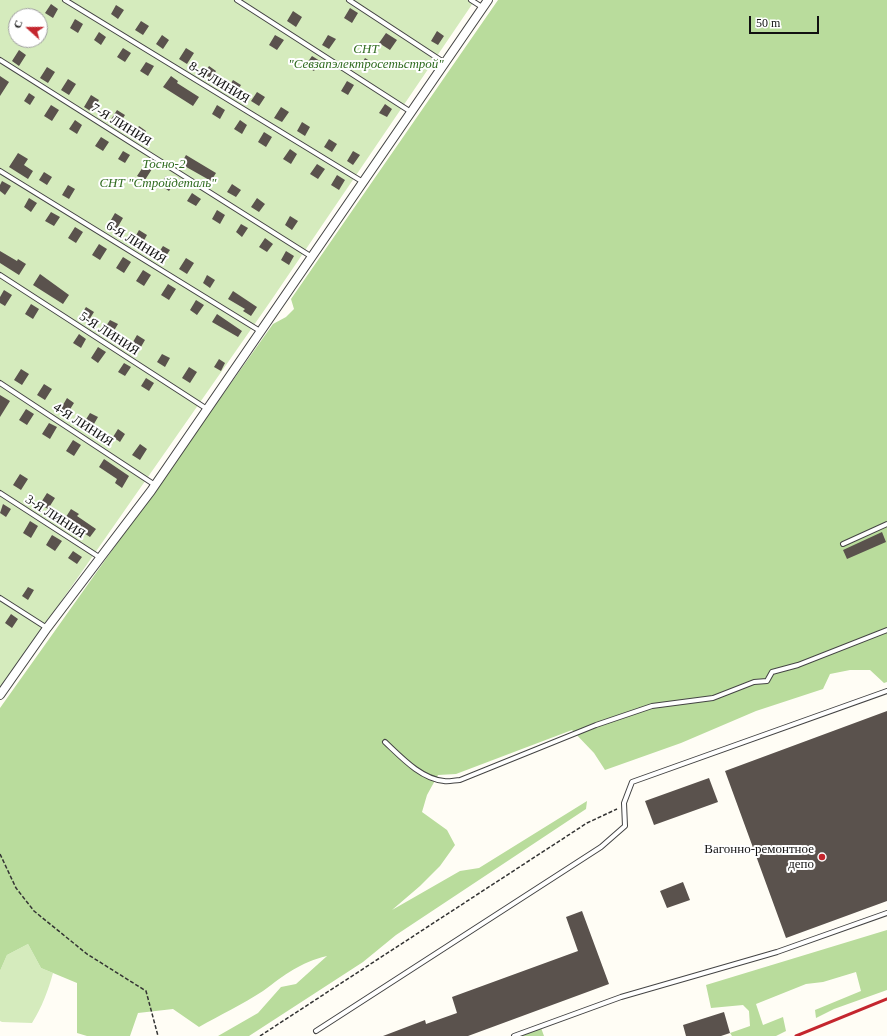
<!DOCTYPE html>
<html>
<head>
<meta charset="utf-8">
<style>
	body { margin:0 }
	#map { position:relative; width:887px; height:1036px; overflow:hidden; background:#fffdf5; font-family:"Times New Roman",serif }
	canvas { display:block }
	.north { position:absolute; left:8px; top:8px; width:40px; height:40px; box-sizing:border-box; background:#fff; border:1px solid #a0a0a0; border-radius:50%; rotate:291deg; font-size:11px; font-weight:700; line-height:16px; text-align:center; color:#111 }
	.north::after { content:''; display:block; margin:auto; width:14px; height:18px; background:#c4262e; clip-path:polygon(50% 0,100% 100%,50% 72%,0 100%) }
	.scale { position:absolute; left:749px; top:16px; width:70px; height:18px; box-sizing:border-box; border:2px solid #111; border-top:0; padding-left:5px; font-size:12px; line-height:14px; white-space:nowrap; color:#111; -webkit-text-stroke:3px #fff; paint-order:stroke }
</style>
</head>
<body>
<div id="map">
<canvas width="887" height="1036"></canvas>
<div class="north">С</div>
<div class="scale">50 m</div>
</div>
<script>
const g = document.querySelector('canvas').getContext('2d');
g.lineJoin = 'round';
function paint(path, color) {
  g.fillStyle = color;
  g.fill(path, 'evenodd');
}
function strokePath(path, color, width, dash) {
  g.strokeStyle = color;
  g.lineWidth = width;
  g.lineCap = dash ? 'butt' : 'round';
  g.setLineDash(dash || []);
  g.stroke(path);
}
function drawText(font, color, halo, rows, align = 'center') {
  g.font = font + ' "Times New Roman",serif';
  g.lineWidth = 4;
  g.setLineDash([]);
  g.textBaseline = 'middle';
  g.strokeStyle = halo;
  g.fillStyle = color;
  for (const [text, x, y, turn = 0] of rows) {
    g.save();
    g.translate(x, y);
    g.rotate((+turn || 0) * Math.PI / 180);
    g.textAlign = isNaN(turn) ? turn : align;
    if (halo) g.strokeText(text, 0, 0);
    g.fillText(text, 0, 0);
    g.restore();
  }
}
paint(new Path2D(`
	M0,0H475L270,302L0,689ZM16,16H40V40H16Z
	M28,944L41,968L53,973C48,991 42,1007 32,1023L2,1022L0,1021V971L7,955Z`), '#d5ebbd');
paint(new Path2D(`
	M498,0H887V682L884,683L870,670H850L830,674L823,689L756,711L681,743L605,770L594,753L572,730L456,774L438,775L427,795L422,812L447,830L455,845L440,866L420,886L392,910L460,871L479,868L587,801L586,809L396,935L363,962L249,1036H218L258,1013L281,987L296,984L327,956C299,963 286,974 263,991C243,1004 220,1015 199,1027L173,1009L138,1013L130,1036H87L77,1033V983L41,968L28,944L7,955L0,971V708L273,324L286,317L294,309L291,299Z
	M887,930V990L834,1009L816,1018L815,1010L861,991L856,972L823,982L806,984L756,1004L763,1025L783,1017L786,1031L776,1036H732L730,1033L750,1026L749,1011L743,1005L711,1008L706,985Z
	M540,1025L544,1036H520V1031Z`), '#b9dc9c');
paint(new Path2D(`
	M51,4L58,9L53,18L45,13Z
	M116,5L124,10L118,19L111,14Z
	M350,8L358,13L352,23L344,18Z
	M293,11L302,17L296,27L287,21Z
	M75,19L83,24L78,33L70,28Z
	M141,21L149,26L143,35L135,30Z
	M437,31L444,36L438,45L431,41Z
	M99,32L106,37L101,45L94,40Z
	M386,33L397,40L390,50L379,43Z
	M162,35L169,40L163,49L156,44Z
	M275,35L284,40L277,50L269,45Z
	M328,35L336,39L329,49L322,45Z
	M123,48L131,53L125,62L117,57Z
	M186,48L194,53L187,64L179,59Z
	M19,50L26,55L19,66L12,61Z
	M312,56L320,61L314,71L305,66Z
	M365,58L373,63L369,70L361,65Z
	M146,62L154,66L148,76L140,71Z
	M209,66L216,71L211,79L204,74Z
	M47,67L55,72L48,83L40,78Z
	M0,76L9,82L0,96Z
	M171,76L178,81L177,83L199,97L193,106L163,87Z
	M68,79L76,84L69,95L61,90Z
	M233,80L241,85L236,93L228,88Z
	M347,81L354,85L348,95L341,91Z
	M257,92L265,97L259,106L251,101Z
	M29,93L35,97L30,105L24,101Z
	M91,95L99,100L92,112L84,107Z
	M385,104L392,109L387,117L379,113Z
	M51,105L59,110L52,121L44,116Z
	M217,105L225,110L220,119L212,114Z
	M281,107L289,112L282,122L274,118Z
	M117,110L125,115L118,126L110,121Z
	M75,120L82,125L77,134L69,129Z
	M240,120L247,125L242,134L234,129Z
	M302,122L310,127L305,136L297,131Z
	M139,126L146,131L141,140L133,135Z
	M264,132L272,137L266,147L258,142Z
	M101,137L109,142L103,151L95,146Z
	M329,139L337,144L332,152L324,147Z
	M290,149L297,154L291,164L283,159Z
	M123,151L130,155L125,163L118,159Z
	M353,151L360,155L353,165L347,161Z
	M18,153L28,159L24,165L33,171L28,179L9,167Z
	M186,155L216,173L211,181L181,164Z
	M145,164L152,169L145,180L137,176Z
	M317,164L325,169L318,179L310,174Z
	M44,172L52,177L47,185L39,180Z
	M337,175L345,180L339,190L331,185Z
	M166,176L175,182L169,191L160,185Z
	M2,181L11,186L5,195L0,191V185Z
	M232,184L241,190L236,197L227,192Z
	M68,185L75,189L69,199L62,195Z
	M192,193L201,199L196,206L187,201Z
	M29,198L37,203L31,212L24,207Z
	M257,198L265,204L259,212L251,207Z
	M217,210L225,215L220,224L212,219Z
	M51,212L60,217L54,226L45,221Z
	M115,213L123,218L116,230L108,225Z
	M290,216L298,221L292,230L285,225Z
	M241,224L248,228L242,237L236,232Z
	M75,227L83,232L76,243L68,238Z
	M139,230L147,235L142,244L134,239Z
	M265,238L273,244L267,252L259,247Z
	M99,244L107,249L100,260L92,255Z
	M163,246L170,250L164,259L157,255Z
	M0,251L17,261L18,259L26,264L19,275L0,263Z
	M286,251L294,256L289,265L281,260Z
	M123,257L131,262L124,273L116,268Z
	M186,258L194,263L187,274L179,269Z
	M143,270L151,275L144,286L136,281Z
	M40,274L69,295L63,304L33,285Z
	M207,275L215,280L210,288L203,283Z
	M168,284L176,289L169,300L161,295Z
	M4,290L12,295L5,306L0,303V297Z
	M233,291L257,307L251,316L243,311L245,309L228,299Z
	M196,300L204,305L197,315L190,310Z
	M31,304L39,309L33,319L25,314Z
	M86,307L94,312L89,320L81,315Z
	M217,314L242,331L238,337L212,322Z
	M110,320L118,324L112,334L104,329Z
	M79,334L86,339L81,348L73,343Z
	M137,335L145,340L138,352L130,347Z
	M98,347L106,352L98,363L91,358Z
	M162,354L170,358L165,367L157,362Z
	M219,359L225,363L221,371L214,367Z
	M124,363L131,367L125,376L118,372Z
	M189,367L197,372L190,383L182,378Z
	M21,369L29,374L22,385L14,380Z
	M146,378L154,383L149,391L141,386Z
	M44,384L52,389L45,400L37,395Z
	M0,395L10,401L0,417Z
	M67,398L74,403L67,414L60,410Z
	M26,409L34,414L27,425L19,420Z
	M90,413L98,417L91,429L83,424Z
	M49,423L57,427L50,439L42,434Z
	M118,429L125,434L120,442L113,437Z
	M73,440L81,445L74,456L66,451Z
	M140,444L147,449L140,460L132,455Z
	M104,459L129,476L122,488L115,483L117,479L99,467Z
	M20,474L28,479L21,490L13,485Z
	M47,493L55,498L48,509L40,504Z
	M3,504L11,509L6,517L0,513Z
	M71,509L79,514L77,516L96,529L90,537L64,520Z
	M30,521L38,526L31,538L23,533Z
	M882,532L886,542L847,559L843,550Z
	M52,535L62,541L55,551L46,545Z
	M73,551L82,557L77,564L68,558Z
	M28,587L34,590L28,600L22,596Z
	M11,614L18,619L12,628L5,623Z
	M887,711V901L786,938L725,771Z
	M709,778L718,802L654,825L645,801Z
	M683,882L690,900L667,908L660,891Z
	M582,911L609,984L468,1036H383L425,1020L426,1024L457,1013L452,997L578,951L566,917Z
	M724,1012L730,1033L721,1036H686L683,1025Z`), '#5a524d');
const service = new Path2D(`
	M65,0L363,182
	M237,0L411,112
	M349,0L445,63
	M471,0L482,7
	M0,60L312,257
	M0,171L260,331
	M0,275L207,409
	M0,383L155,485
	M0,493L99,557
	M843,544L887,524
	M0,598L47,628
	M385,742C401,757 421,779 444,781C449,782 455,780 460,780L596,725L652,706L713,698L754,682L767,681L772,672L798,665L887,630
	M316,1031L601,847L625,826L624,803L632,782L887,691
	M514,1036L621,997L777,952L887,913`);
const minor = new Path2D(`
	M0,695L47,628L151,491L488,0`);
strokePath(service, '#444', 6);
strokePath(minor, '#444', 10);
strokePath(new Path2D(`
	M0,854L16,888L34,911L87,954L146,991L158,1036
	M260,1036L587,823L617,809`), '#333', 1.5, [4, 2]);
strokePath(service, '#fff', 4);
strokePath(minor, '#fff', 8);
strokePath(new Path2D(`
	M796,1036L887,999`), '#c4262e', 3);
for (const [x, y, r, color] of [
	[822,857,4,"#c4262e"]
]) {
  const dot = new Path2D();
  dot.arc(x, y, r, 0, 2 * Math.PI);
  g.fillStyle = color;
  g.fill(dot);
  strokePath(dot, '#fff', 1.5);
}
drawText('italic 13px', '#2f6b1f', '#fff', [
	["СНТ",366,50],
	["\"Севзапэлектросетьстрой\"",366,65],
	["Тосно-2",164,165],
	["СНТ \"Стройдеталь\"",158,184]
]);
drawText('13px', '#111', '#fff', [
	["8-Я ЛИНИЯ",219,83,31],
	["7-Я ЛИНИЯ",121,125,32],
	["6-Я ЛИНИЯ",136,243,32],
	["5-Я ЛИНИЯ",109,334,33],
	["4-Я ЛИНИЯ",83,425,33],
	["3-Я ЛИНИЯ",55,517,33]
]);
drawText('13px', '#111', '#fff', [
	["Вагонно-ремонтное",814,850],
	["депо",814,865]
], 'right');
</script>
</body>
</html>
